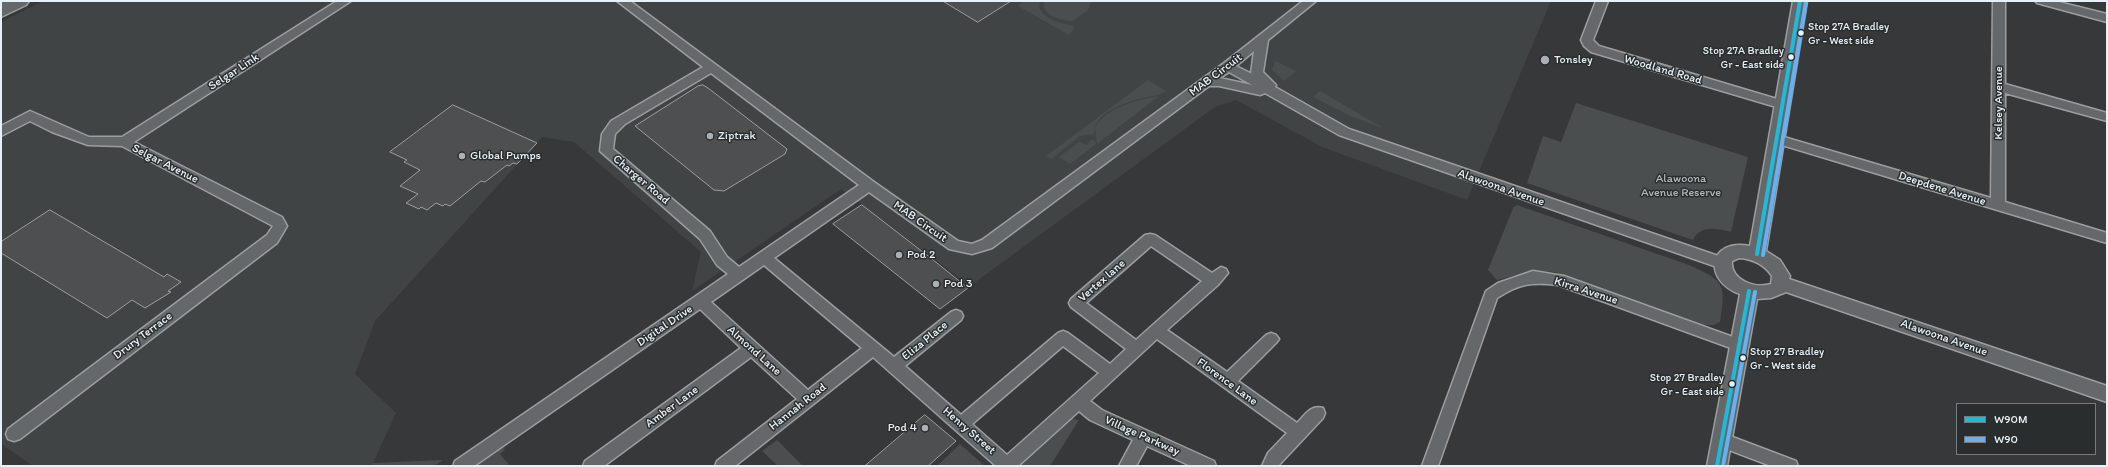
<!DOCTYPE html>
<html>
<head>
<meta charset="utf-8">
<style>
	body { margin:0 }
	#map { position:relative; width:2108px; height:467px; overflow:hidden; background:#363839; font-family:Itim,sans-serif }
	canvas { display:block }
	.frame { position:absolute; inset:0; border:2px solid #e8f1f8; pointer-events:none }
	.legend { position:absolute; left:1956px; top:403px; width:140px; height:52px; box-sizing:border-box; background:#2a2d2e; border:1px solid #767b7f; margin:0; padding:5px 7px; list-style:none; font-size:12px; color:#e8f1f8 }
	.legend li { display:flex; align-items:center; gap:8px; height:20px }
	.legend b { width:20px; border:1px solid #767b7f }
</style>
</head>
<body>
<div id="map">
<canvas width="2108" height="467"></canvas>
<div class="frame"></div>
<ul class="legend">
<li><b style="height:5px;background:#20b9da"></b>W90M</li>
<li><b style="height:5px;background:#66b1f2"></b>W90</li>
</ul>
</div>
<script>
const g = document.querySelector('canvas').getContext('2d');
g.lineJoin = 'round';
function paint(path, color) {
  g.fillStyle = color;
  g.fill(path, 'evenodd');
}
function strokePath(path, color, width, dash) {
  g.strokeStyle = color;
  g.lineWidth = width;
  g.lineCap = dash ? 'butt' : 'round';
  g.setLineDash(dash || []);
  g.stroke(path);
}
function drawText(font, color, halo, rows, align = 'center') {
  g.font = font + ' Itim,sans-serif';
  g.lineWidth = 3;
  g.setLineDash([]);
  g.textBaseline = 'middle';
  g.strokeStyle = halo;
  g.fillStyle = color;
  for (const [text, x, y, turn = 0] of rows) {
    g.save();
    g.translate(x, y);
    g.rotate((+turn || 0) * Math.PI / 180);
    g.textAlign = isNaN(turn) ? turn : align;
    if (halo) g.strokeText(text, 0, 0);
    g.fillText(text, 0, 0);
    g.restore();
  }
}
paint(new Path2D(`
	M43,1H1551L1467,200L1322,147L1236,100L1215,107L970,286L841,189L692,291L701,252L574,142L542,137L375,321L355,374L396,413L373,463L370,466H33L1,444V22Z`), '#404445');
paint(new Path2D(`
	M1025,1H1040C1035,18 1061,23 1073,26L1074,29L1069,35L1018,6Z
	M1044,1H1091L1088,10L1073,21C1061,20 1042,17 1044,1Z
	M1275,61L1296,71L1284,81L1272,70Z
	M1148,80L1166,91C1158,96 1151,96 1142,98C1124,103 1094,112 1094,134L1080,136L1051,159L1046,156Z
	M1320,91L1385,129L1353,117L1313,97Z
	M1159,96L1097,144L1095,129C1102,108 1140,99 1159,96Z
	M1576,103L1748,157L1731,232C1717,228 1700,225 1693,240L1527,183L1543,136L1561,142Z
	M1091,140H1094L1096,144L1070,164L1059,157L1079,142L1087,145Z
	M1517,205L1689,265C1725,281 1726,284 1720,322L1714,325H1701L1555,272L1532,271L1497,280L1488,270L1513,208Z
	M1070,418L1079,420L1050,466H1017Z
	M777,440L803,466H778L762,451Z
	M960,444L985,466H937Z
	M502,446L505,450L500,454L510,466H472Z
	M443,460L434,466H370L373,463Z`), '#4a4e4f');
const building = new Path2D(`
	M943,1H1011L978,22Z
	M703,85L708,88L787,149L785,154L724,191L714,190L635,126L698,86Z
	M453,105L537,143L517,164L513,163L509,166L507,165L485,182L481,181L450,206L445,204L443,206L436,203L427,210L421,207L419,209L406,203L418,194L400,186L420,170L404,162L407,160L390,152Z
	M862,205L932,259L968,288L940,309L833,224Z
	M50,210L164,277L167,274L181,282L168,291L171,292L145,308L132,300L107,318L1,253V242Z
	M925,415L956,441L928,466H865Z`);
paint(building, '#4e4f50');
strokePath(building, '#9b9d9f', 1);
const minor = new Path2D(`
	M337,1H351L134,142L282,217L287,226L277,243L20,439L14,441L8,439L6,434L8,429L267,235L273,226L122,146L88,145L52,132L30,121L1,136V126L30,111L89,137H122Z
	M617,1H630L874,182L958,241L972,244L982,240L1224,63L1303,1H1316L1268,40L1263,72L1276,85L1275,87L1349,129L1727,259L1729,263L1727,267L1722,268L1717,267L1339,135L1265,93L1260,95L1219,86H1209L992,248L972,254L949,249L869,192L774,258L894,357L951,312L956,310L961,312L963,316L961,320L905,366L961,415L1058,333L1063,331L1068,333L1110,364L1126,349L1071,307L1069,303L1071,299L1145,235L1150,234L1155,235L1212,273L1221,267L1226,269L1228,273L1218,285L1167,330L1227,372L1266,335L1271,333L1276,335L1279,339L1276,343L1238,381L1297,423C1305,415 1311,404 1323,408L1325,413L1323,418L1278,466H1262L1268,453L1287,433L1157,339L1090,401L1102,410L1214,461L1216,466H1191L1147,446L1136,466H1119L1133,440L1090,420L1079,411L1018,466H996L873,357L735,466H715L717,461L797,399L751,357L604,466H583L585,461L741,348L700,309L474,466H453L455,461L728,274L717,265L700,239L600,151L602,134L611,121L703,67ZM1254,51L1251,73L1252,74L1236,66ZM1229,72L1252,85L1220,78ZM711,73L859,185L739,267L727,257L710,231L613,149L615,134L625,124ZM1151,246L1202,281L1136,340L1086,303ZM764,265L862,348L808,390L711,302ZM1063,346L1099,373L1007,455L972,424Z
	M1596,1H1608L1593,40L1599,46L1787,102L1789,105L1783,109L1591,52L1584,46L1581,40Z
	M1993,1H2005V84L2107,113V121L2005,93V202L2107,233V243L1772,142L1771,139L1772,136L1777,135L1991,198Z
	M2035,1H2055L2107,14V22L2037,3Z
	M1533,271L1564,276L1744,341L1747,345L1744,349L1739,351L1558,285C1532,282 1520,283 1497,298L1438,466H1422L1486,291L1498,283Z
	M1722,433L1796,461L1798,466H1771L1716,445L1714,440L1716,435Z`);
const tertiary = new Path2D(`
	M1793,1H1807L1766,251L1780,260L1790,276L1789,279L2107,386V402L1786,292L1771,298L1757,299L1727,466H1707L1740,294C1703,281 1707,238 1750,246ZM1739,258C1753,259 1764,264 1772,276L1771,284C1755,289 1730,280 1732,261Z`);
const trunk = new Path2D(`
	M1,1H12L9,5L1,7Z`);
const motorway = new Path2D(`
	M6,1H29L26,5L1,17V4Z`);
strokePath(minor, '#9b9d9f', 3);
strokePath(tertiary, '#9b9d9f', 3);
strokePath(trunk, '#9b9d9f', 3);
strokePath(motorway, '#9b9d9f', 3);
paint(minor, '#65686b');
paint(tertiary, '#65686b');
paint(trunk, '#65686b');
paint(motorway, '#65686b');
strokePath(new Path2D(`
	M1757,254L1800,1
	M1717,466L1749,291`), '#20b9da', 4);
strokePath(new Path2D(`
	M1763,255L1806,2
	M1723,466L1755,292`), '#66b1f2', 4);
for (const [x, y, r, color] of [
	[1801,33,3.5,"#e8f1f8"],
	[1791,57,3.5,"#e8f1f8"],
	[1545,60,5,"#aab0b5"],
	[710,136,4,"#aab0b5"],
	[462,156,4,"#aab0b5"],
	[899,255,4,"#aab0b5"],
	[936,284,4,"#aab0b5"],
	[1743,358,3.5,"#e8f1f8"],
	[1732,384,3.5,"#e8f1f8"],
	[925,428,4,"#aab0b5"]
]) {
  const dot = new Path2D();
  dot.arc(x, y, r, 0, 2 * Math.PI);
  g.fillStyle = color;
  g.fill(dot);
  strokePath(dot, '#2a2d2e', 1.5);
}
drawText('11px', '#e8f1f8', '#2a2d2e', [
	["Stop 27A Bradley",1808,27],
	["Gr - West side",1808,41],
	["Stop 27A Bradley",1784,51,"right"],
	["Gr - East side",1784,65,"right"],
	["Stop 27 Bradley",1750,352],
	["Gr - West side",1750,366],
	["Stop 27 Bradley",1724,378,"right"],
	["Gr - East side",1724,392,"right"]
], 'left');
drawText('12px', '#e8f1f8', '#2a2d2e', [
	["Tonsley",1554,60],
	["Ziptrak",718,136],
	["Global Pumps",470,156],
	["Pod 2",907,255],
	["Pod 3",944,284],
	["Pod 4",917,428,"right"]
], 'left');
drawText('12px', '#e8f1f8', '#2a2d2e', [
	["Woodland Road",1663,70,16],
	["Selgar Link",234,72,-33],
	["MAB Circuit",1216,75,-37],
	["Kelsey Avenue",1999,103,-90],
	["Selgar Avenue",165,164,27],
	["Charger Road",641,180,40],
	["Alawoona Avenue",1501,188,19],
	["Deepdene Avenue",1942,189,17],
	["MAB Circuit",920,222,35],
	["Vertex lane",1102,281,-41],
	["Kirra Avenue",1586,291,18],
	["Digital Drive",665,326,-34],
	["Drury Terrace",143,336,-37],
	["Alawoona Avenue",1944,338,19],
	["Eliza Place",925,341,-39],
	["Almond Lane",754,351,42],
	["Florence Lane",1227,382,36],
	["Amber Lane",672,407,-36],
	["Hannah Road",798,407,-38],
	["Henry Street",969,431,41],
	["Village Parkway",1142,436,24]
]);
drawText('12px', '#b2b9be', '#2a2d2e', [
	["Alawoona",1681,179],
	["Avenue Reserve",1681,193]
]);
</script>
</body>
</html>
